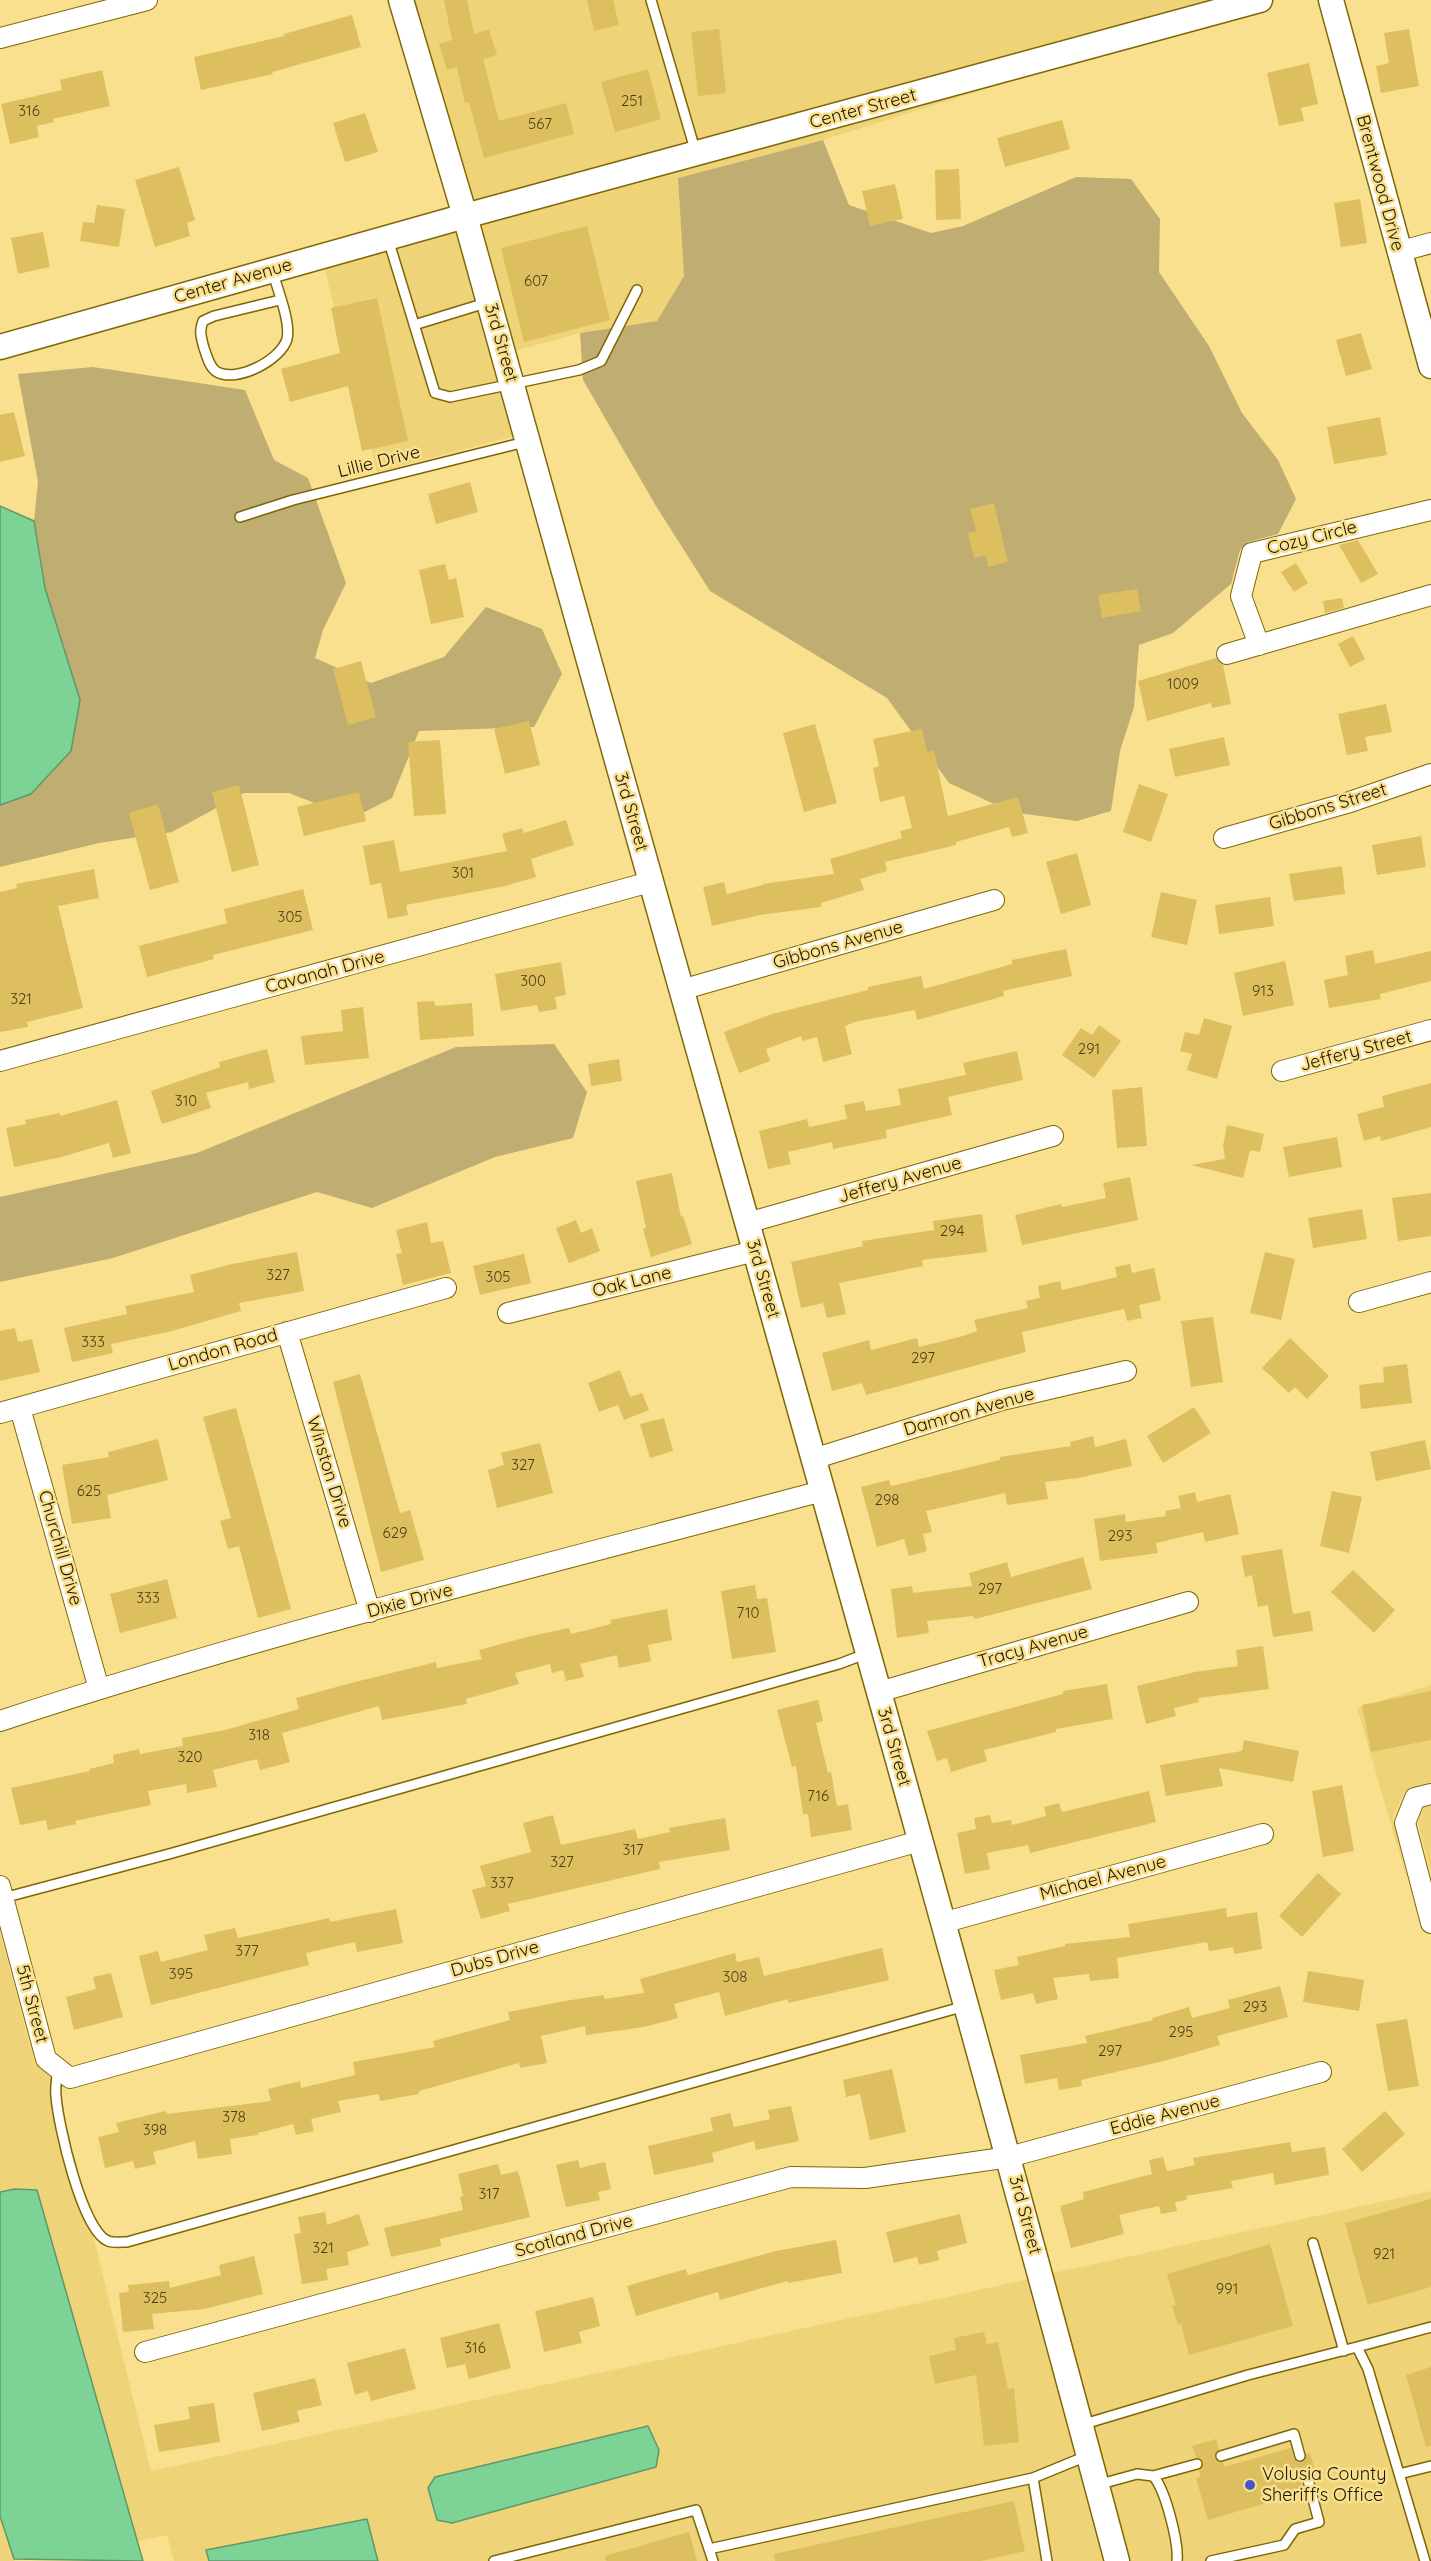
<!DOCTYPE html>
<html>
<head>
<meta charset="utf-8">
<style>
	body { margin:0 }
	canvas { display:block; background:#f9e08e }
</style>
</head>
<body>
<canvas width="1431" height="2561"></canvas>
<script>
const g = document.querySelector('canvas').getContext('2d');
g.lineJoin = 'round';
function paint(path, color) {
  g.fillStyle = color;
  g.fill(path, 'evenodd');
}
function strokePath(path, color, width, dash) {
  g.strokeStyle = color;
  g.lineWidth = width;
  g.lineCap = dash ? 'butt' : 'round';
  g.setLineDash(dash || []);
  g.stroke(path);
}
function drawText(font, color, halo, rows, align = 'center') {
  g.font = font + ' Quicksand,sans-serif';
  g.lineWidth = 5;
  g.setLineDash([]);
  g.textBaseline = 'middle';
  g.strokeStyle = halo;
  g.fillStyle = color;
  for (const [text, x, y, turn = 0] of rows) {
    g.save();
    g.translate(x, y);
    g.rotate((+turn || 0) * Math.PI / 180);
    g.textAlign = isNaN(turn) ? turn : align;
    if (halo) g.strokeText(text, 0, 0);
    g.fillText(text, 0, 0);
    g.restore();
  }
}
paint(new Path2D(`
	M413,0H1218L474,202Z
	M1037,73L823,140L678,178L684,276L657,321L580,333L515,351L480,223Z
	M457,230L514,436L377,472L324,267Z
	M1431,1685V1782L1410,1788L1403,1794L1393,1818L1408,1883L1357,1708Z
	M1431,1805V1874L1418,1823L1424,1807Z
	M0,1932L34,2061L50,2076L63,2113L151,2471L1029,2279L1105,2561H378L367,2519L206,2551L209,2561H174L167,2535L138,2541L37,2190L15,2189L0,2192Z
	M1431,2191V2561H1130L1053,2273Z
	M0,2516L14,2559L15,2561H0Z`), '#efd378');
paint(new Path2D(`
	M823,140L849,205L931,233L963,226L1076,177L1131,179L1160,219L1159,272L1209,346L1242,413L1278,460L1296,499L1278,534L1248,542L1240,550L1231,584L1173,633L1139,645L1134,707L1120,751L1111,811L1077,821L1011,812L949,783L887,698L710,591L656,506L583,380L580,333L657,321L684,276L678,178Z
	M93,367L245,390L274,460L308,478L346,583L323,630L315,658L371,683L444,657L486,607L542,629L562,674L534,727L419,731L392,798L353,818L289,793H244L172,832L99,843L0,867V805L31,794L80,700L45,588L34,521L38,482L18,374Z
	M554,1044L587,1092L573,1138L495,1157L372,1208L317,1192L113,1258L0,1282V1197L197,1153L456,1047Z`), '#c0ad71');
const water = new Path2D(`
	M0,506L34,521L45,588L80,700L71,751L31,794L0,805Z
	M15,2189L37,2190L143,2561L14,2559L0,2516V2192Z
	M648,2426L659,2450L656,2467L452,2523L437,2520L428,2488L435,2477Z
	M367,2519L378,2561H209L206,2550Z`);
paint(water, '#7dd296');
strokePath(water, '#609969', 1.5);
paint(new Path2D(`
	M444,0H467L474,34L489,29L497,55L483,59L499,121L566,103L574,134L484,158L469,102L465,103L457,67L447,70L439,44L452,40Z
	M587,0H613L619,25L594,31Z
	M352,15L361,47L272,72L273,74L201,90L194,57L284,36V34Z
	M719,29L726,93L698,96L691,32Z
	M1409,29L1419,86L1381,93L1376,66L1389,63L1384,33Z
	M1309,63L1318,104L1301,108L1304,121L1279,126L1267,73Z
	M648,69L661,119L615,132L601,82Z
	M102,70L110,106L53,119L54,122L37,126L39,137L10,144L1,104L62,90L60,80Z
	M365,113L378,152L345,162L333,123Z
	M1062,120L1070,149L1005,167L997,138Z
	M179,167L195,220L187,223L190,236L155,247L135,180Z
	M959,169L961,219L936,220L935,170Z
	M895,184L903,219L870,226L862,191Z
	M1360,199L1367,243L1341,247L1334,203Z
	M97,205L125,209L119,247L80,241L83,222L94,223Z
	M587,226L610,320L524,342L501,248Z
	M43,232L50,267L18,274L11,238Z
	M377,298L408,441L362,451L348,386L290,402L281,369L340,353L331,308Z
	M1361,333L1372,369L1346,376L1336,340Z
	M14,412L25,456L0,462V415Z
	M1380,417L1387,455L1334,464L1327,427Z
	M470,482L478,512L436,524L428,494Z
	M994,503L1008,562L988,567L986,555L974,558L968,533L976,531L970,509Z
	M1358,540L1378,574L1361,583L1339,545Z
	M1296,563L1308,583L1294,592L1281,572Z
	M445,564L449,580L456,578L464,617L431,624L419,570Z
	M1137,589L1141,611L1102,618L1098,595Z
	M1342,598L1344,608L1325,613L1323,601Z
	M1353,636L1365,659L1350,667L1338,644Z
	M1216,658L1223,665L1231,704L1212,708L1211,703L1147,721L1138,681Z
	M361,661L376,717L348,725L333,669Z
	M1386,704L1392,732L1365,737L1368,751L1347,755L1338,714Z
	M529,721L540,765L505,774L494,729Z
	M815,724L837,803L804,812L783,733Z
	M922,729L927,752L934,750L948,816L1018,797L1028,833L1012,837L1009,827L956,842V845L885,862L887,871L860,879L864,890L821,903V907L760,915L712,926L703,887L724,882L727,894L763,885V884L834,874L830,859L902,838L900,831L912,828L904,796L880,802L873,768L879,766L873,739Z
	M1224,737L1230,765L1175,777L1169,749Z
	M440,740L446,814L414,816L408,742Z
	M1139,784L1168,794L1151,842L1123,832Z
	M239,785L259,865L232,872L212,792Z
	M359,792L366,821L304,836L297,807Z
	M158,804L179,882L150,890L129,813Z
	M566,820L574,845L531,859L536,877L505,886L406,905L408,915L388,919L381,883L370,885L363,846L394,840L400,872L507,851L502,834L522,828L524,833Z
	M1421,836L1426,867L1377,875L1372,845Z
	M1077,853L1091,905L1061,914L1046,862Z
	M1342,866L1345,894L1294,901L1289,874Z
	M94,869L99,898L58,906L83,1008L27,1022L28,1027L0,1032V892L17,888L16,884Z
	M303,889L313,930L213,955L214,959L147,977L139,946L227,923L224,909Z
	M1161,892L1197,900L1187,945L1151,937Z
	M1270,897L1274,926L1219,934L1215,905Z
	M1066,949L1072,976L1003,991L1004,996L917,1020L915,1010L855,1022L845,1026L852,1054L823,1062L817,1037L802,1041L801,1036L766,1049L770,1061L739,1073L724,1032L772,1014L868,990V987L921,976L924,989L1012,964V960Z
	M1373,950L1375,964L1431,951V981L1380,994L1381,999L1329,1008L1324,980L1348,975L1345,956Z
	M1285,961L1294,1005L1243,1016L1234,973Z
	M561,962L566,995L555,997L557,1009L539,1012L537,1005L501,1011L495,974Z
	M434,1001L435,1006L472,1003L474,1036L420,1040L417,1002Z
	M363,1007L369,1058L305,1065L301,1036L343,1031L341,1010Z
	M1204,1018L1232,1026L1217,1079L1187,1070L1192,1054L1180,1051L1185,1032L1199,1035Z
	M1099,1025L1121,1041L1094,1078L1062,1055L1081,1028L1092,1035Z
	M267,1049L275,1082L249,1089L248,1082L206,1093L211,1108L162,1124L151,1091L220,1067L219,1062Z
	M1017,1051L1023,1080L948,1097L952,1115L886,1130L887,1138L833,1149L832,1142L788,1152L791,1164L768,1169L759,1131L807,1119L809,1127L847,1119L844,1105L864,1101L866,1111L901,1105L898,1089L966,1075L963,1063Z
	M619,1059L622,1081L591,1086L588,1064Z
	M1431,1083V1127L1381,1141L1380,1136L1364,1141L1357,1114L1384,1107L1382,1096Z
	M1142,1087L1147,1146L1117,1148L1112,1090Z
	M117,1100L131,1153L113,1158L109,1143L61,1157L14,1167L6,1128L26,1124L25,1120L60,1113V1116Z
	M1227,1125L1264,1134L1260,1152L1250,1150L1243,1178L1191,1165L1225,1159L1223,1146Z
	M1337,1137L1342,1167L1289,1177L1283,1147Z
	M672,1173L681,1217L683,1216L692,1244L651,1257L643,1229L646,1228L636,1181Z
	M1130,1177L1138,1220L1022,1245L1015,1215L1061,1204L1062,1207L1106,1198L1103,1183Z
	M1431,1193V1236L1398,1241L1392,1198Z
	M1362,1209L1367,1239L1313,1248L1308,1218Z
	M982,1214L987,1252L922,1260L923,1266L839,1283L846,1314L827,1318L823,1303L801,1308L791,1262L863,1246L862,1241L934,1230L933,1221Z
	M576,1220L581,1233L592,1228L600,1251L569,1263L556,1228Z
	M427,1222L431,1243L443,1241L451,1273L403,1285L396,1254L402,1253L396,1230Z
	M297,1252L304,1291L239,1303L241,1311L172,1331L111,1344L113,1353L72,1362L64,1328L127,1314L125,1306L194,1292L190,1275L232,1264Z
	M1265,1252L1295,1259L1281,1320L1250,1313Z
	M524,1254L531,1283L480,1295L473,1266Z
	M1130,1264L1132,1273L1154,1268L1161,1300L1139,1305L1142,1318L1127,1321L1124,1309L1022,1332L1026,1352L866,1395L862,1383L832,1391L822,1353L869,1340L871,1350L917,1338L919,1347L963,1336L977,1331L974,1320L1028,1308L1026,1301L1040,1298L1038,1286L1060,1281L1062,1290L1100,1281L1117,1277L1115,1267Z
	M1213,1317L1223,1382L1191,1387L1181,1321Z
	M15,1328L18,1342L32,1339L40,1372L0,1381V1331Z
	M1290,1338L1329,1376L1307,1399L1295,1387L1289,1393L1262,1368Z
	M1407,1364L1412,1403L1361,1409L1359,1385L1384,1382L1383,1367Z
	M620,1370L630,1397L642,1393L649,1410L624,1420L618,1405L599,1412L588,1383Z
	M360,1374L400,1513L410,1510L424,1560L381,1572L333,1382Z
	M1194,1407L1211,1433L1163,1463L1147,1436Z
	M236,1408L291,1609L258,1618L239,1546L228,1549L220,1521L231,1518L203,1417Z
	M664,1418L673,1451L650,1458L640,1424Z
	M1093,1436L1095,1447L1126,1439L1132,1466L1078,1478L1045,1482L1048,1499L1007,1505L1005,1493L926,1511L932,1532L923,1534L927,1551L909,1556L904,1539L877,1547L861,1487L889,1480L891,1486L1000,1460V1457L1071,1446L1070,1442Z
	M158,1439L168,1480L107,1495L111,1518L72,1524L62,1465L109,1457L108,1452Z
	M1425,1440L1431,1469L1376,1481L1370,1452Z
	M540,1443L553,1493L497,1508L488,1470L504,1465L501,1453Z
	M1332,1491L1362,1497L1349,1553L1320,1546Z
	M1195,1492L1197,1502L1230,1494L1239,1534L1205,1542L1203,1532L1156,1543L1158,1553L1100,1561L1094,1519L1125,1514L1126,1522L1166,1516L1165,1511L1181,1508L1178,1496Z
	M1282,1549L1293,1614L1310,1611L1313,1631L1273,1637L1268,1605L1258,1607L1252,1575L1245,1577L1241,1556Z
	M1083,1557L1092,1589L975,1619L973,1616L927,1621L929,1633L897,1638L891,1589L912,1586L913,1593L972,1586L969,1573L1007,1562L1011,1577Z
	M1353,1570L1395,1610L1374,1633L1331,1592Z
	M167,1579L177,1618L120,1633L110,1594Z
	M755,1585L757,1599L767,1598L776,1652L732,1659L721,1591Z
	M667,1609L672,1640L648,1645L651,1661L619,1668L617,1655L580,1664L584,1677L566,1681L563,1670L552,1673L550,1664L515,1673L519,1684L466,1699L467,1704L382,1720L379,1706L282,1733L290,1762L260,1770L257,1759L213,1770L217,1787L187,1793L186,1784L148,1791L151,1805L75,1821L76,1824L48,1830L46,1820L20,1825L11,1788L90,1771L89,1769L114,1763L113,1755L139,1749L140,1754L183,1746L182,1738L225,1730L299,1709L296,1698L355,1682L436,1662L437,1668L482,1659L479,1650L531,1636L569,1628L571,1634L611,1624L610,1620Z
	M1263,1646L1269,1689L1198,1698L1199,1702L1174,1708L1176,1716L1146,1724L1137,1686L1195,1672L1238,1666L1236,1650Z
	M1107,1684L1113,1719L1056,1729V1732L984,1750L987,1761L951,1772L947,1758L937,1761L927,1731L1063,1694V1691Z
	M1431,1691V1740L1371,1752L1362,1705Z
	M818,1700L823,1721L816,1723L828,1773L831,1772L837,1806L848,1804L852,1830L811,1837L808,1814H803L796,1766L792,1767L777,1710Z
	M1244,1740L1299,1751L1293,1782L1219,1768L1223,1786L1166,1796L1160,1765L1242,1751Z
	M1342,1785L1354,1851L1323,1857L1312,1791Z
	M1149,1791L1156,1822L1030,1853L1028,1845L987,1853L990,1869L965,1874L957,1833L976,1829L974,1818L990,1815L992,1823L1011,1820L1012,1825L1046,1816L1044,1807L1059,1803L1062,1812Z
	M553,1815L561,1845L635,1829L638,1839L670,1832L669,1828L725,1818L730,1850L659,1862L660,1869L508,1904L510,1911L481,1919L472,1890L486,1886L480,1866L531,1852L523,1823Z
	M1318,1873L1341,1894L1302,1937L1279,1916Z
	M1226,1908L1227,1917L1257,1912L1262,1949L1234,1954L1233,1947L1209,1951L1207,1942L1117,1958L1119,1978L1090,1981L1089,1974L1053,1978L1058,1999L1036,2004L1033,1993L1001,2000L994,1970L1019,1965L1017,1957L1065,1946V1944L1130,1937L1128,1924Z
	M396,1909L403,1943L357,1952L355,1942L306,1953L309,1965L151,2005L139,1956L158,1951L161,1962L208,1950L204,1935L235,1928L238,1938L329,1918L330,1922Z
	M882,1948L889,1980L788,2003V1999L725,2016L719,1992L674,2004L678,2018L644,2027L586,2035L585,2026L541,2036L547,2063L520,2068L519,2063L419,2091V2094L380,2101L379,2094L338,2101L341,2112L311,2119L314,2131L296,2135L293,2124L258,2133V2135L230,2139L232,2154L198,2159L195,2141L153,2152L156,2164L135,2169L133,2161L105,2168L98,2137L119,2132L116,2123L166,2111L167,2114L271,2101L268,2089L300,2081L301,2088L355,2075L353,2062L435,2047L433,2041L510,2020L508,2012L565,2001L604,1995V1999L644,1993L640,1979L735,1953L737,1962L759,1957L764,1976Z
	M1308,1971L1364,1980L1359,2011L1303,2002Z
	M111,1973L123,2017L74,2030L66,1997L96,1989L93,1977Z
	M1280,1986L1288,2017L1217,2036L1220,2045L1164,2061L1081,2080L1082,2086L1059,2090L1057,2078L1025,2084L1020,2055L1087,2043L1085,2036L1153,2020L1152,2018L1189,2007L1192,2018L1230,2008L1228,2000Z
	M1407,2019L1419,2086L1388,2091L1376,2024Z
	M892,2069L906,2132L870,2140L860,2094L846,2097L843,2080Z
	M791,2106L799,2141L756,2150L754,2141L712,2153L714,2162L654,2175L648,2146L713,2131L710,2118L730,2113L734,2127L770,2119L768,2110Z
	M1385,2111L1405,2134L1362,2172L1342,2149Z
	M1290,2142L1292,2152L1325,2147L1329,2175L1275,2185L1273,2173L1231,2181L1233,2188L1186,2196L1187,2200L1175,2202L1177,2211L1161,2214L1159,2206L1119,2215L1124,2234L1071,2248L1060,2206L1084,2199L1083,2192L1152,2174L1149,2160L1163,2157L1167,2171L1195,2165L1193,2158Z
	M578,2160L580,2168L605,2162L611,2189L598,2192L600,2200L566,2207L556,2165Z
	M498,2164L501,2175L518,2171L530,2217L440,2239L441,2246L391,2257L384,2228L463,2210L460,2197L463,2196L458,2174Z
	M1431,2199V2287L1368,2305L1345,2223Z
	M325,2212L327,2225L359,2214L369,2245L347,2252L349,2265L326,2269L328,2280L302,2284L294,2234L301,2233L298,2217Z
	M960,2214L967,2243L937,2251L939,2260L919,2265L917,2257L894,2263L886,2232Z
	M836,2240L842,2273L788,2283L787,2281L720,2300L718,2292L636,2316L627,2286L686,2269L688,2275L776,2251Z
	M1270,2244L1293,2326L1189,2355L1181,2324L1178,2325L1172,2306L1176,2305L1167,2274Z
	M254,2256L263,2294L204,2309L152,2314L154,2329L123,2332L119,2293L129,2292L128,2285L169,2281L170,2288L221,2275L219,2265Z
	M593,2297L600,2326L579,2332L582,2343L544,2352L535,2311Z
	M499,2323L511,2368L469,2379L465,2364L447,2368L440,2338Z
	M984,2332L987,2344L998,2342L1008,2389L1014,2388L1019,2442L984,2446L976,2375L935,2384L929,2356L956,2350L954,2338Z
	M405,2348L416,2389L371,2401L368,2391L355,2395L347,2363Z
	M1431,2367V2446L1426,2447L1406,2375Z
	M315,2378L322,2405L297,2411L300,2422L262,2431L253,2393Z
	M214,2403L220,2442L159,2452L154,2425L190,2419L188,2407Z
	M1216,2439L1219,2450L1214,2457L1217,2461L1223,2462L1224,2467L1291,2448L1294,2458L1299,2463L1304,2461L1306,2454L1310,2453L1316,2474H1314L1308,2469L1302,2472L1300,2478L1304,2492L1208,2520L1196,2478L1201,2476L1199,2470L1204,2463L1201,2459L1196,2457L1192,2446Z
	M1014,2501L1025,2551L981,2561H775L774,2554Z
	M689,2532L697,2561H606L605,2556Z`), '#ddbf60');
const service = new Path2D(`
	M651,0L696,153
	M388,239L435,393L450,397L579,370L601,361L637,290
	M272,270C277,288 291,322 287,339C281,360 237,383 217,372C209,367 207,356 204,348C201,337 199,331 203,321L214,316L280,300
	M414,325L489,302
	M240,517L293,500L525,442
	M3,1898L169,1854L839,1664L868,1653
	M58,2068C57,2077 55,2087 56,2096C58,2124 82,2231 108,2241C113,2243 122,2242 127,2242L965,2006
	M1313,2243L1344,2351
	M1357,2347L1431,2327
	M1081,2425L1248,2375L1357,2347L1368,2369L1425,2561
	M1221,2456L1294,2434L1300,2456
	M1399,2474L1431,2466
	M1153,2476L1197,2464
	M1097,2485L1137,2474L1153,2476C1165,2488 1179,2543 1177,2561
	M709,2549L1033,2478
	M494,2561L696,2510L713,2561
	M1047,2561L1033,2478L1089,2455
	M1211,2561L1284,2545L1295,2529L1319,2522L1307,2476`);
const minor = new Path2D(`
	M0,38L147,0
	M1398,252L1431,243
	M1259,645L1241,596L1252,553L1431,510
	M1227,654L1431,595
	M1224,838L1347,803L1431,774
	M681,990L994,900
	M0,1061L650,882
	M1282,1071L1431,1030
	M747,1223L1053,1136
	M1359,1302L1431,1282
	M508,1313L755,1251
	M287,1332L370,1612
	M20,1408L99,1689
	M0,1413L446,1288
	M813,1459L1002,1400L1126,1371
	M879,1692L1188,1602
	M0,1721C270,1632 548,1564 822,1491
	M1431,1794L1415,1798L1405,1823L1431,1923
	M0,1886L46,2059L70,2078L920,1841
	M942,1923L1263,1834
	M145,2352L791,2177L865,2178L1009,2157L1321,2072`);
const tertiary = new Path2D(`
	M401,0L465,216C681,998 908,1777 1117,2561
	M1331,0L1431,366
	M0,347L465,216L1260,0`);
strokePath(service, '#7f6705', 12);
strokePath(minor, '#7f6705', 22);
strokePath(tertiary, '#7f6705', 27);
strokePath(service, '#fff', 9);
strokePath(minor, '#fff', 20);
strokePath(tertiary, '#fff', 24);
for (const [x, y, r, color] of [
	[1250,2485,6,"#4554c9"]
]) {
  const dot = new Path2D();
  dot.arc(x, y, r, 0, 2 * Math.PI);
  g.fillStyle = color;
  g.fill(dot);
  strokePath(dot, '#f9e08e', 2);
}
drawText('15px', '#4c3f18', null, [
	["251",632,101],
	["316",29,111],
	["567",540,124],
	["607",536,281],
	["1009",1183,684],
	["301",463,873],
	["305",290,917],
	["300",533,981],
	["913",1263,991],
	["321",21,999],
	["291",1089,1049],
	["310",186,1101],
	["294",952,1231],
	["327",278,1275],
	["305",498,1277],
	["333",93,1342],
	["297",923,1358],
	["327",523,1465],
	["625",89,1491],
	["298",887,1500],
	["629",395,1533],
	["293",1120,1536],
	["297",990,1589],
	["333",148,1598],
	["710",748,1613],
	["318",259,1735],
	["320",190,1757],
	["716",818,1796],
	["317",633,1850],
	["327",562,1862],
	["337",502,1883],
	["377",247,1951],
	["395",181,1974],
	["308",735,1977],
	["293",1255,2007],
	["295",1181,2032],
	["297",1110,2051],
	["378",234,2117],
	["398",155,2130],
	["317",489,2194],
	["321",323,2248],
	["921",1384,2254],
	["991",1227,2289],
	["325",155,2298],
	["316",475,2348]
]);
drawText('18px', '#1c1400', '#f9e08e', [
	["Center Street",863,109,-15],
	["Brentwood Drive",1380,183,75],
	["Center Avenue",233,281,-16],
	["3rd Street",501,343,74],
	["Lillie Drive",379,462,-14],
	["Cozy Circle",1312,538,-14],
	["Gibbons Street",1328,807,-17],
	["3rd Street",631,812,74],
	["Gibbons Avenue",838,945,-16],
	["Cavanah Drive",325,972,-15],
	["Jeffery Street",1356,1051,-15],
	["Jeffery Avenue",900,1180,-16],
	["3rd Street",763,1279,74],
	["Oak Lane",632,1282,-14],
	["London Road",223,1350,-16],
	["Damron Avenue",969,1412,-16],
	["Winston Drive",329,1472,73],
	["Churchill Drive",60,1548,74],
	["Dixie Drive",410,1601,-15],
	["Tracy Avenue",1033,1647,-16],
	["3rd Street",894,1747,74],
	["Michael Avenue",1103,1878,-15],
	["Dubs Drive",495,1959,-16],
	["5th Street",32,2004,75],
	["Eddie Avenue",1165,2115,-15],
	["3rd Street",1025,2215,75],
	["Scotland Drive",574,2236,-15]
]);
drawText('18px', '#1c1400', '#f9e08e', [
	["Volusia County",1262,2475],
	["Sheriff's Office",1262,2496]
], 'left');
</script>
</body>
</html>
